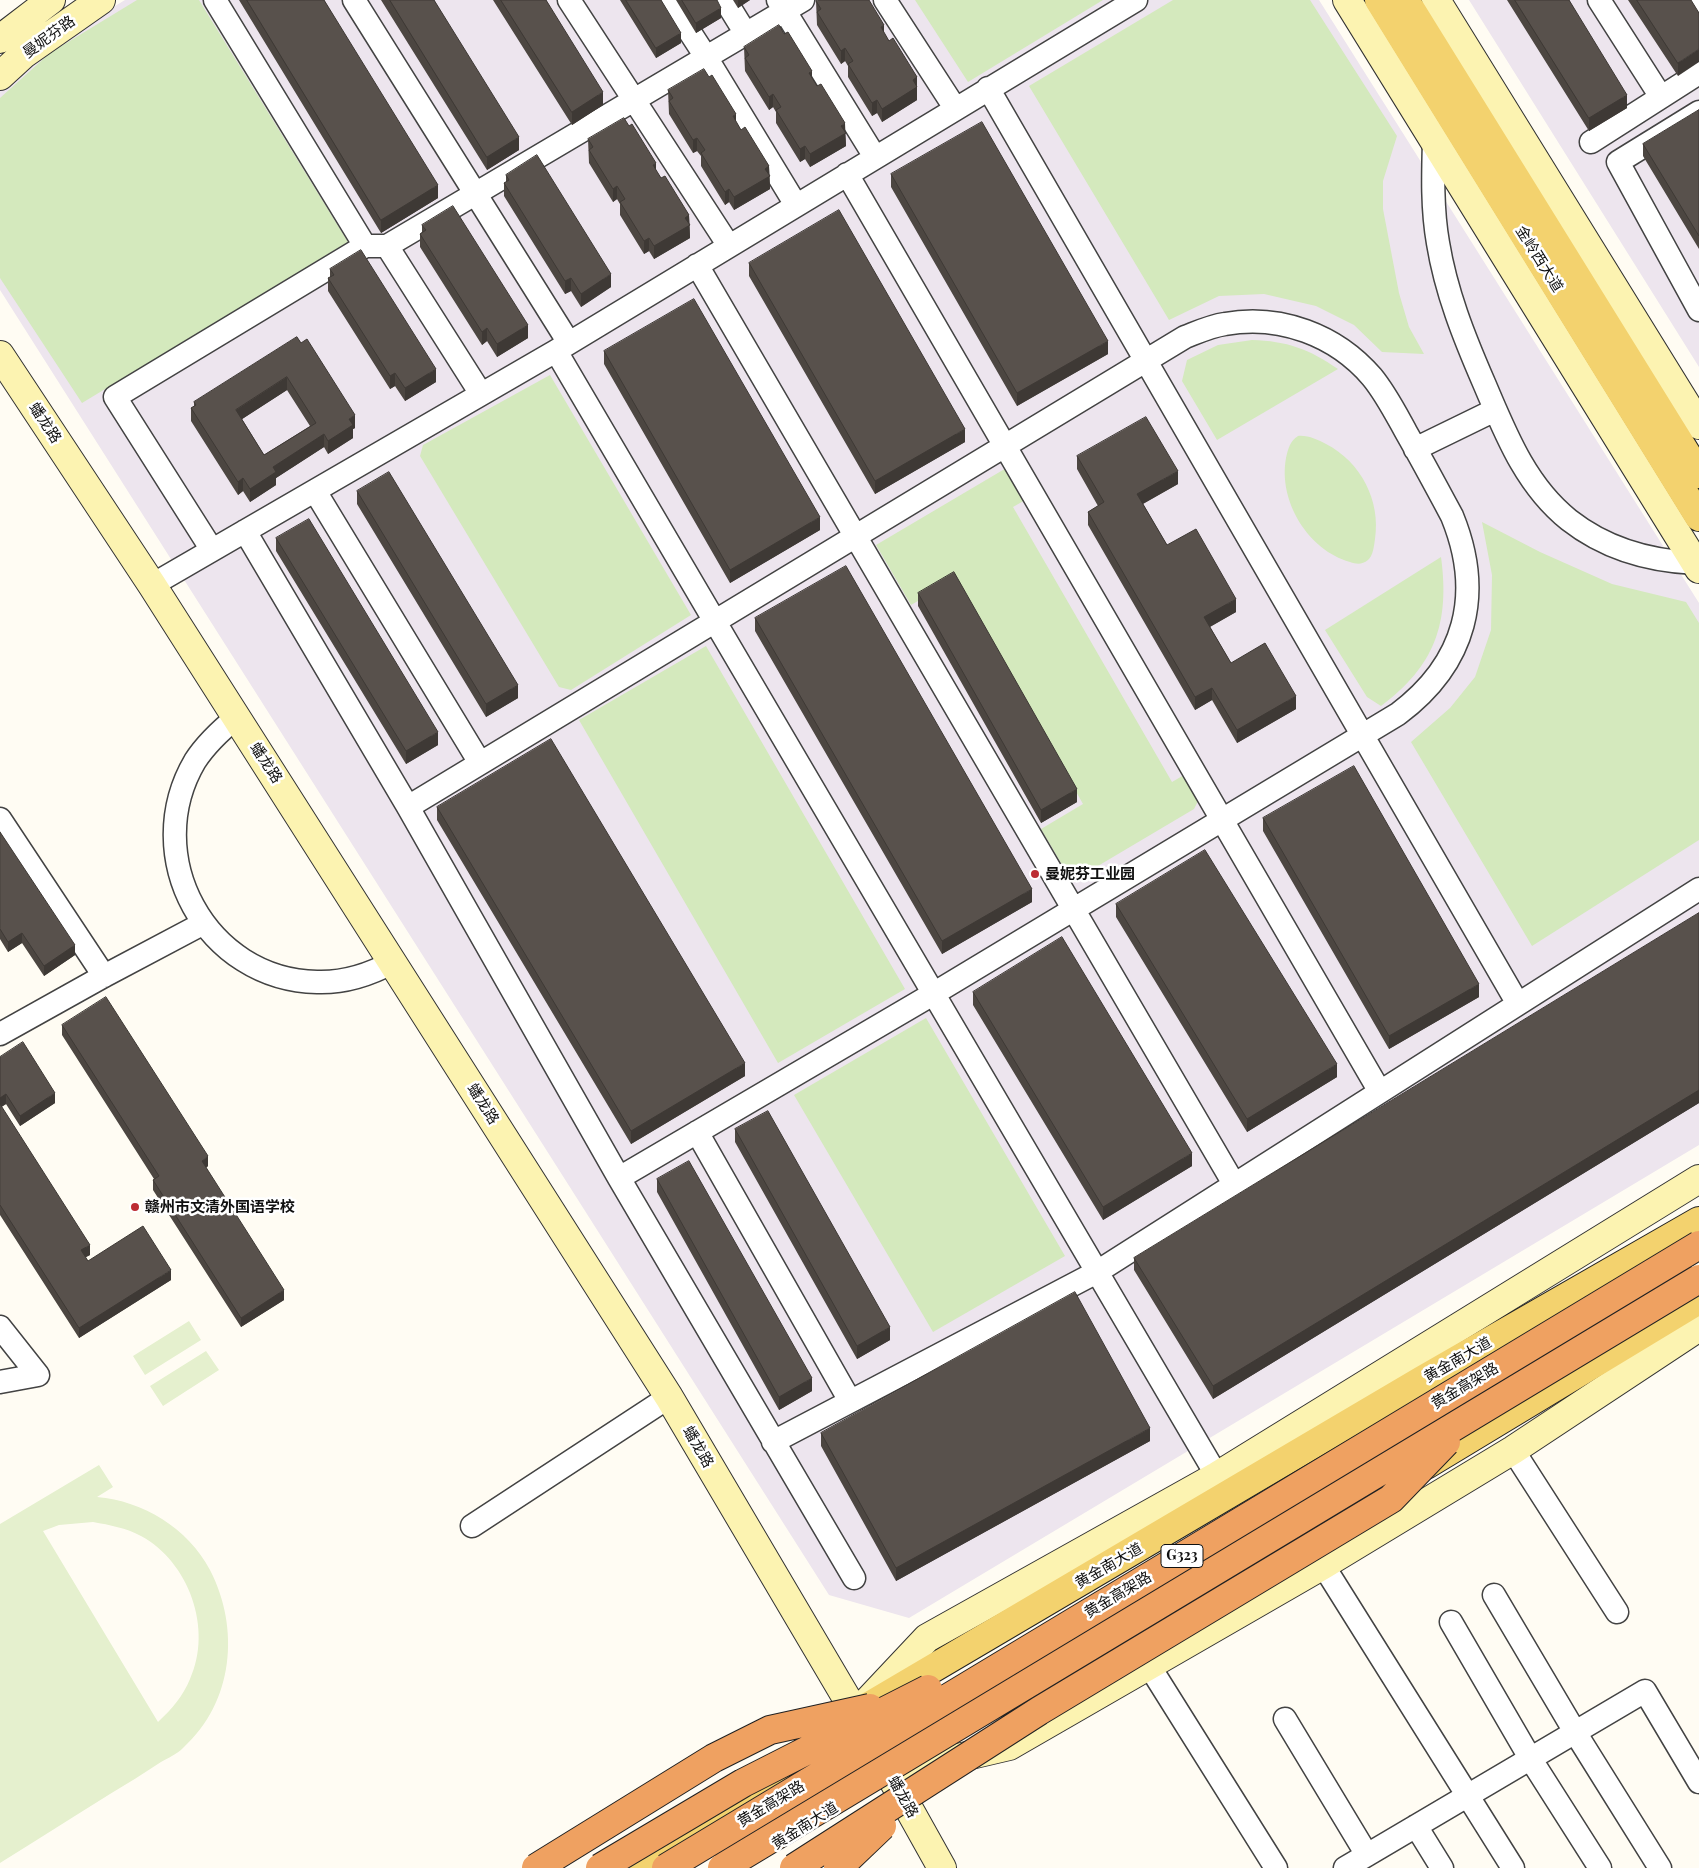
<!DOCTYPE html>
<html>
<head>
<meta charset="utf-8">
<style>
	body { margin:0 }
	canvas { display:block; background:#fffcf3 }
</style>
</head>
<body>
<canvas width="1699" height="1868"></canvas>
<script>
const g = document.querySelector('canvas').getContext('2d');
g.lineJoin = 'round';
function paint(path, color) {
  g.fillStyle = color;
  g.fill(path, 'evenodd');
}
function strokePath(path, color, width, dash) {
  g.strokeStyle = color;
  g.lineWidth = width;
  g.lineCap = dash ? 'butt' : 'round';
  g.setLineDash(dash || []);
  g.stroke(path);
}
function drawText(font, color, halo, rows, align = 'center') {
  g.font = font + ' "Playfair Display","Noto Sans SC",serif';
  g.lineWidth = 5;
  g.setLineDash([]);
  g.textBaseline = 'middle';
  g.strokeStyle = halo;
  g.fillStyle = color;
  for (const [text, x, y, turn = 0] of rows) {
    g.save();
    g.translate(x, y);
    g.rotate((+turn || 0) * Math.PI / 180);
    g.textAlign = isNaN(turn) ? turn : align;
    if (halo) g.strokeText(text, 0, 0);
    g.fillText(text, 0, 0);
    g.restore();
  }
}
paint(new Path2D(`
	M125,0H1319L1699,603V1145L909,1618L829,1595L0,290V90L46,48Z
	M1469,0H1699V367Z`), '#ede5ee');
paint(new Path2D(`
	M137,0H199L348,242L82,403L0,278V98L50,53Z
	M915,0H1103L968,82Z
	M1173,0H1310L1397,136L1383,181V209L1399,293L1409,327L1424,354L1382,352L1354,325L1316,306L1264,294L1219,296L1169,320L1029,86Z
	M1252,340C1287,341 1309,349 1338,369L1217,440L1182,381L1187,360L1218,345Z
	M550,375L691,615L571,690L559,687L420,456L423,445Z
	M1298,436C1308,435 1318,440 1326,444C1361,462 1381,501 1375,539C1374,546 1373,556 1368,560C1362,565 1356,564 1350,562C1308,550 1278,501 1286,458C1288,449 1290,441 1298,436Z
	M1008,467L1027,499L1013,507L1172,782L1184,775L1199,799L1194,809L1081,876L1068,875L1041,829L1083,804L956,579L911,605L876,545Z
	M1482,522L1540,552L1612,584L1686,602L1699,623V840L1532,946L1411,742L1450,708L1475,677L1491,630L1492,575Z
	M1441,557C1450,623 1435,666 1381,706L1367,697L1325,630Z
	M706,646L905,989L778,1063L579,720Z
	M926,1018L1065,1256L933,1332L794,1095Z`), '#d4e9bd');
paint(new Path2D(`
	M189,1321L201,1340L145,1375L133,1356Z
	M206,1351L219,1370L163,1406L150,1386Z
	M99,1465L113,1487L97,1497C143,1501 188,1528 210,1570C240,1628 234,1702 183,1748C177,1754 168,1758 161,1762C144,1773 127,1784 110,1794C73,1817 37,1840 0,1863V1524ZM93,1522C110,1525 126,1528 141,1536C189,1562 213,1629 190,1679C183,1696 172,1709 158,1722L43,1531L59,1525Z`), '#e5f0ce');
const street = new Path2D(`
	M215,0L365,246
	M354,0L569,343
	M569,0L729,246
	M669,0L706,57L796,205
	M725,0L746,34
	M778,0L875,157
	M885,0L955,108
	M1599,0L1661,97
	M1698,0L1699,1
	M988,88L1518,1004
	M1699,112L1618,162L1699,310
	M1434,141C1433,175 1432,209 1438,243C1446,292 1464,337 1484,383C1505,432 1525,485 1569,520C1606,549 1648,561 1695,563
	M1591,142L1699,73
	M847,174L1380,1092
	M387,246L481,394
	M697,265L1234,1184
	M556,351L1217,1476
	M1415,449L1495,410
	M315,491L480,763
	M245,531L408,807L619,1178L854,1578
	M212,550L115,397L365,246H387L803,0
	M152,585L556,351L1136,0
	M237,717C221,730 206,744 195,761C139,856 206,980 317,982C344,983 369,975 393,962
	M408,807L1185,337C1198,332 1211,326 1225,324C1280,314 1336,335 1372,377C1386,394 1396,414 1406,432C1422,460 1437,488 1452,516C1484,594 1466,663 1398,714L933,994L619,1178
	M0,819L104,976
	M0,1034L104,976L204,923
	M697,1132L850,1401
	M0,1327L38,1375L0,1382
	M773,1442L1097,1272L1699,889
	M1513,1450L1617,1612
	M472,1526L669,1397
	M1323,1565L1513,1868
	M1494,1595L1575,1732L1660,1868
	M1451,1622L1530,1758L1600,1868
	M1148,1664L1276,1868
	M1285,1719L1367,1855
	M1416,1826L1442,1868
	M1345,1868L1645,1691L1699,1782`);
const secondary = new Path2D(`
	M1347,0L1699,569
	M1436,0L1699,425
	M0,39L51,0
	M0,76L24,54L101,0
	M0,355L152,585L669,1397L856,1714L942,1868
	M864,1705L927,1638L1217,1476L1699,1179
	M890,1774L1009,1746L1323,1565L1513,1450L1699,1327`);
const primary = new Path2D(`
	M1379,0L1699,517
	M1405,0L1699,474
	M1426,1465L1699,1300
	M1137,1633L1277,1552
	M869,1706L1422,1380L1699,1221
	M634,1868C682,1841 736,1808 779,1774`);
strokePath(street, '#434343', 25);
strokePath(secondary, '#323232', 30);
strokePath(primary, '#212121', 30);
strokePath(street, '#fff', 22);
strokePath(secondary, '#fcf3b1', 28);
strokePath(primary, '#f3d26e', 28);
const highwayBridge = new Path2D(`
	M536,1868L714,1758L770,1730L870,1708
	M600,1868L743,1783L928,1689
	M666,1868L1699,1245
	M722,1868L1699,1279
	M794,1868L1039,1711L1391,1499L1446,1442
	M838,1868L882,1826`);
strokePath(highwayBridge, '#212121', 30, []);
strokePath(highwayBridge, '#efa161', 28);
paint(new Path2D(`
	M239,0H324L438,198L381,233Z
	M381,0H434L519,150L487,170Z
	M493,0H546L603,105L572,125Z
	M620,0H661L681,43L656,58Z
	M676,0H717L721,18L696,33Z
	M733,0H750L738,8Z
	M1507,0H1569L1627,108L1589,131Z
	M1628,0H1691L1678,76Z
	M816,1L884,33L889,41L917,77V100L882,122L877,113L872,116L848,77V66L845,61L841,64L817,25Z
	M744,47L812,79L845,132L846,146L810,167L805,159L800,162L776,123V112L773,107L769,110L745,71Z
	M668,90L736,122L741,130L769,166L770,189L734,210L729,202L725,205L701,166V156L697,151L693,153L669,114Z
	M1699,110V249L1643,156V144Z
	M588,139L656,171L661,178L689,215L690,238L654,259L649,251L644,254L620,215V204L617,199L613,202L589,163Z
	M891,174L1108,354L1017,406L891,187Z
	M506,175L611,287L581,307L571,291L565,294L504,196V183L506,182Z
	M422,225L528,338L497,357L487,341L482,345L420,247V234L422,232Z
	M749,263L965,442L875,494L749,276Z
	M330,269L436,382L405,401L395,386L390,389L328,291V278L330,277Z
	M297,337L355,428L353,429V438L328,454L324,447L276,478V485L250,502L243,491L238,495L191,421V408L194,406V402ZM287,390L310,426L264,455L242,419Z
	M604,351L820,530L730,583L604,364Z
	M1077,456L1178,484L1143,504L1167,545L1236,612L1210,627L1231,663L1296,709L1237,743L1212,700L1195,710L1088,525V512L1098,506L1077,469Z
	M357,491L518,698L486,717L357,504Z
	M276,538L438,745L406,764L276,551Z
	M918,593L1077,802L1041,823L918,606Z
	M755,618L1032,902L942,954L755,631Z
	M437,807L745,1076L631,1144L437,820Z
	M1263,818L1479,997L1389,1049L1263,831Z
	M0,832L75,955L44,976L22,943L8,952L0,939Z
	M1116,904L1337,1077L1247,1132L1116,917Z
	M1699,913V1103L1213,1399L1134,1270V1258Z
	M973,992L1192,1166L1103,1220L973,1005Z
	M62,1025L208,1166L206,1168L284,1300L241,1327L153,1190V1180L154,1179L62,1035Z
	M0,1057L55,1103L20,1126L6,1104L1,1107L90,1255L85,1257L88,1261L171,1280L79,1338L0,1215Z
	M735,1129L890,1340L857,1359L735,1142Z
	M657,1179L812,1391L779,1410L657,1192Z
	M821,1433L1150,1441L896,1581L821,1446Z`), '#4c4641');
paint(new Path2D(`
	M738,0H750L738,8Z
	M721,8V18L696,33V23Z
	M884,25V38L881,27Z
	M681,33V43L656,58V48Z
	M845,48V61L841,64V51Z
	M1699,49V62L1678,76V63Z
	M812,71V84L809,73Z
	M917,77V100L882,122V109L913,80Z
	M603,92V105L572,125V112Z
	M773,94V107L769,110V97Z
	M1627,95V108L1589,131V118Z
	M877,100V113L872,116V103Z
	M736,114V127L733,116Z
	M845,123L846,146L810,167V154L841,126Z
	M519,137V150L487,170V157Z
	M697,138V151L693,153V140Z
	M805,146V159L800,162V149Z
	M656,163V176L653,165Z
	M769,166L770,189L734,210V197L765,169Z
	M438,185V198L381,233V220Z
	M617,186V199L613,202V189Z
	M729,189V202L725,205V192Z
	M689,215L690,238L654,259V246L685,218Z
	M649,238V251L644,254V241Z
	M611,274V287L581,307V294Z
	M571,278V291L565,294V281Z
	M528,325V338L497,357V344Z
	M487,328V341L482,345V332Z
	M1108,341V354L1017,406V393Z
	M436,369V382L405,401V388Z
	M395,373V386L390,389V376Z
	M287,377V390L236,423V410Z
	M355,415V428L353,429V438L328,454V441L349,419Z
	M965,429V442L875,494V481Z
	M324,434V447L276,478V485L250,502V489L273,467Z
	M1178,471V484L1137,507V494Z
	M243,478V491L238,495V482Z
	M820,517V530L730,583V570Z
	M1236,599V612L1204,630V617Z
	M518,685V698L486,717V704Z
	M1212,688V700L1195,710V697Z
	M1296,696V709L1237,743V730Z
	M438,732V745L406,764V751Z
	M1077,789V802L1041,823V810Z
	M1032,889V902L942,954V941Z
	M22,933V943L8,952V942Z
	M75,945V955L44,976V966Z
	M1479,984V997L1389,1049V1036Z
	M745,1063V1076L631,1144V1131Z
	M1337,1064V1077L1247,1132V1119Z
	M1699,1090V1103L1213,1399V1386Z
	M55,1093V1103L20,1126V1116Z
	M6,1094V1104L0,1108V1098Z
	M1192,1153V1166L1103,1220V1207Z
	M208,1156V1166L202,1170V1161Z
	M90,1245V1255L81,1260V1250Z
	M171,1270V1280L79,1338V1328Z
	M284,1290V1300L241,1327V1318Z
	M890,1327V1340L857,1359V1346Z
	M812,1378V1391L779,1410V1397Z
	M1150,1428V1441L896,1581V1568Z`), '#3e3935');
const building = new Path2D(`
	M247,0H324L438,185L381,220Z
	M390,0H434L519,137L487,157Z
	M501,0H546L603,92L572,112Z
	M626,0H661L681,33L656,48Z
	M682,0H717L721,8L696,23Z
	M818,0H869L884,25L881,27L889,41L893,38L917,77L913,80L917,87L882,109L877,100L872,103L848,64L853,61L845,48L841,51L817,12L821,9L816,1Z
	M1515,0H1569L1627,95L1589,118Z
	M1637,0H1691L1699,13V49L1678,63Z
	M779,25L784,34L788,32L812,71L809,73L817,86L821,84L845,123L841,126L846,133L810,154L805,146L800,149L776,110L781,107L773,94L769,97L745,58L749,55L744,47Z
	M704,69L709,77L712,75L736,114L733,116L741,130L745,127L769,166L765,169L770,176L734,197L729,189L725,192L701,153L705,150L697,138L693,140L669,101L673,98L668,90Z
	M1699,110V236L1643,144Z
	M624,118L629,126L632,124L656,163L653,165L661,178L665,176L689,215L685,218L690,225L654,246L649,238L644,241L620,202L625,199L617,186L613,189L589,150L593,147L588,139Z
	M982,122L1108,341L1017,393L891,174Z
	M537,155L611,274L581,294L571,278L565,281L504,183L509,180L506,175Z
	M453,206L528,325L497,344L487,328L482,332L420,234L426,230L422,225Z
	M839,210L965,429L875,481L749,263Z
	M361,250L436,369L405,388L395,373L390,376L328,278L334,275L330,269Z
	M694,299L820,517L730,570L604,351Z
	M297,337L301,343L307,339L355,415L349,419L353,425L328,441L324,434L273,467L276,472L250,489L243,478L238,482L191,408L196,405L194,402ZM287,377L316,423L264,455L236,410Z
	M1146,417L1178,471L1137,494L1167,545L1196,529L1236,599L1204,617L1231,663L1265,643L1296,696L1237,730L1212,688L1195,697L1088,512L1104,502L1077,456Z
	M389,472L518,685L486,704L357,491Z
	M309,519L438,732L406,751L276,538Z
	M846,566L1032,889L942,941L755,618Z
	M954,572L1077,789L1041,810L918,593Z
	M551,739L745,1063L631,1131L437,807Z
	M1354,766L1479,984L1389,1036L1263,818Z
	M0,832L75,945L44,966L22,933L8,942L0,929Z
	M1205,850L1337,1064L1247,1119L1116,904Z
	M1699,913V1090L1213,1386L1134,1258Z
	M1062,937L1192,1153L1103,1207L973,992Z
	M106,997L208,1156L202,1161L284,1290L241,1318L153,1180L159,1176L62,1025Z
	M23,1042L55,1093L20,1116L6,1094L0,1098V1057Z
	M0,1104L90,1245L81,1250L88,1261L143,1226L171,1270L79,1328L0,1205Z
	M768,1111L890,1327L857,1346L735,1129Z
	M689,1161L812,1378L779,1397L657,1179Z
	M1075,1292L1150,1428L896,1568L821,1433Z`);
paint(building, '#58514c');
strokePath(building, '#3e3935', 1);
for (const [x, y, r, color] of [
	[1035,874,5,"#bc2c33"],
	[135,1207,5,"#bc2c33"]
]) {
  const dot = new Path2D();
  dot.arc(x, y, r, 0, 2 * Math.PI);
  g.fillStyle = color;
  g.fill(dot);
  strokePath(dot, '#fff', 2);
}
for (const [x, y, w] of [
	[1182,1556,42]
]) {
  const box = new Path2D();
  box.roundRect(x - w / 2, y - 11.5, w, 23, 4);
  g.fillStyle = '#fff';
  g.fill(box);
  strokePath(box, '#101010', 1);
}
drawText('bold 14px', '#101010', null, [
	["G323",1182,1556]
]);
drawText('15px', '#101010', '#fff', [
	["曼妮芬路",49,37,-36],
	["金岭西大道",1539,259,58],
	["蟠龙路",45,423,57],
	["蟠龙路",266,763,57],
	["蟠龙路",483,1104,58],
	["黄金南大道",1458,1360,-30],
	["黄金高架路",1465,1386,-31],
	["蟠龙路",698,1447,60],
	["黄金南大道",1109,1566,-30],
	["黄金高架路",1118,1595,-31],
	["蟠龙路",903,1797,61],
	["黄金高架路",771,1804,-31],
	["黄金南大道",805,1826,-32]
]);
drawText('bold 15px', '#101010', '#fff', [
	["曼妮芬工业园",1045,874],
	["赣州市文清外国语学校",145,1207]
], 'left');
</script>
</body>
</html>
